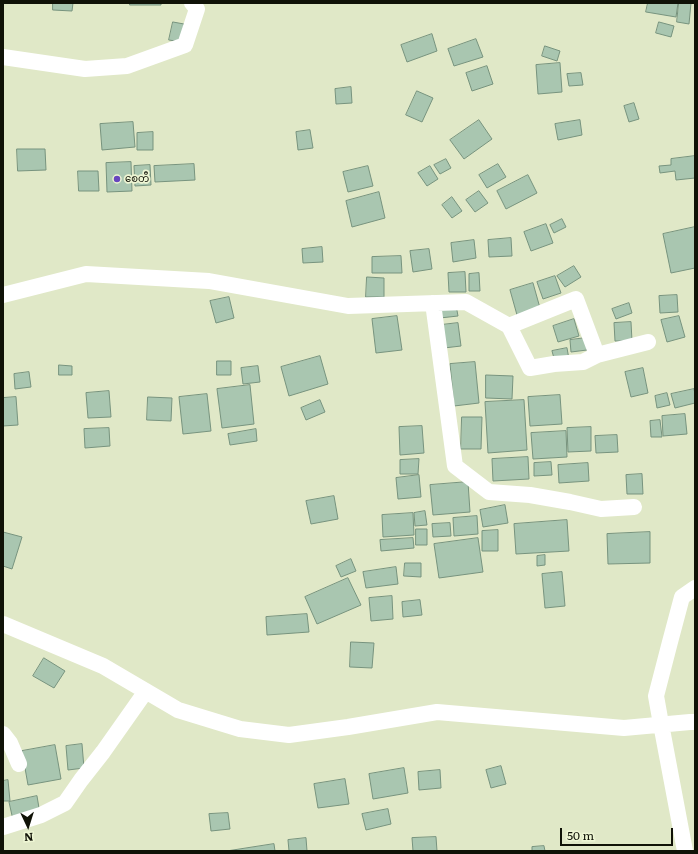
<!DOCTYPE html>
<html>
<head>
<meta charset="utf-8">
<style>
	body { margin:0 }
	#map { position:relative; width:698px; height:854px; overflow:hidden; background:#e0e8c7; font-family:Literata,serif }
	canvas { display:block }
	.frame { position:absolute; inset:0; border:4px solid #101207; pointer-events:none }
	.north { position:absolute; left:8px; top:806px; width:40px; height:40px; -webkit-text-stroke:3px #eef6d4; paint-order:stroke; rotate:176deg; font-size:11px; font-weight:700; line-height:16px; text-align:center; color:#101207 }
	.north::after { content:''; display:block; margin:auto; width:14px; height:18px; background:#101207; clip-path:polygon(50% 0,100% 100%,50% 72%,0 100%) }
	.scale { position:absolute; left:560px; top:828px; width:113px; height:18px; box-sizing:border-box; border:2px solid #101207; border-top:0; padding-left:5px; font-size:12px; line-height:14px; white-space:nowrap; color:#101207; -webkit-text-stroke:3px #eef6d4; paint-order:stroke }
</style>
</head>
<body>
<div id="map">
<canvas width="698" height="854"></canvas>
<div class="frame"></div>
<div class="north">N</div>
<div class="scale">50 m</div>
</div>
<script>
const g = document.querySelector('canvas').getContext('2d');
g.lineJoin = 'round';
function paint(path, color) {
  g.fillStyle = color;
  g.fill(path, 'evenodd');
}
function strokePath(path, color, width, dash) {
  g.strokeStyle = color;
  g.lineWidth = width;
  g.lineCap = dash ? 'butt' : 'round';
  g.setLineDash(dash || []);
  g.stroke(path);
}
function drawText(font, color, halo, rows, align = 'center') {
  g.font = font + ' Literata,"Noto Sans Myanmar",serif';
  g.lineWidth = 3.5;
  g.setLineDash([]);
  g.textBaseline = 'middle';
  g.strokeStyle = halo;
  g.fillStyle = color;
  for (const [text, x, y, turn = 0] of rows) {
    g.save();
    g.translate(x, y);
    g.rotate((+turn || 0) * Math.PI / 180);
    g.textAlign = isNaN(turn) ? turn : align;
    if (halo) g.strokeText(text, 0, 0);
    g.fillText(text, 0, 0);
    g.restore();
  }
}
const building = new Path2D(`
	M53,3H73L72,11L53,10Z
	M130,3H161V5H130Z
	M648,3H678L676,17L646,12Z
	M679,3H691L689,24L677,22Z
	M173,22L184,24L181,42L169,40Z
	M659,22L674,26L671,37L656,33Z
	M432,34L437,51L407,62L401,45Z
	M476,39L483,57L454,66L448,49Z
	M545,46L560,51L557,61L542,56Z
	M560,63L562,92L538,94L536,65Z
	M487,66L493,84L472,91L466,73Z
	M581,73L583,85L569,86L567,74Z
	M351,87L352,103L336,104L335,89Z
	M417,91L433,98L422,122L406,115Z
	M634,103L639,119L629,122L624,106Z
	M479,120L492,139L464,159L450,140Z
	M580,120L582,135L558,140L555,124Z
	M133,122L135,147L102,150L100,124Z
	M310,130L313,148L298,150L296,132Z
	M153,132V150H137V133Z
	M17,149H45L46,170L18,171Z
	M695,156V178L676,180L675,171L660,173L659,166L671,165V159Z
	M446,159L451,168L440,174L434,165Z
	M131,162L132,191L107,192L106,163Z
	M194,164L195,180L155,182L154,166Z
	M498,164L506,177L487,188L479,175Z
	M150,165L151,185L135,186L134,166Z
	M368,166L373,186L348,192L343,172Z
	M430,166L438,179L427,186L418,173Z
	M78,171H98L99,191H79Z
	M528,175L537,193L506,209L497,191Z
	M479,191L488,203L475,212L466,200Z
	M379,192L385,218L352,227L346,201Z
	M452,197L462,211L452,218L442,205Z
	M562,219L566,227L554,233L550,225Z
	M546,224L553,243L531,251L524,232Z
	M695,227V268L671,273L663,234Z
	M511,238L512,256L489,257L488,240Z
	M474,240L476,258L453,262L451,243Z
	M322,247L323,262L303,263L302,249Z
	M429,249L432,269L413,272L410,251Z
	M401,256L402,273H372V257Z
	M574,266L581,277L565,287L557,276Z
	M465,272L466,292H449L448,273Z
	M479,273L480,291H469V274Z
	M555,276L561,293L543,299L537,282Z
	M367,277L384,278V297H366Z
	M533,283L540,308L517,315L510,290Z
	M677,295L678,312L660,313L659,296Z
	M229,297L234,318L216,323L210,301Z
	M629,303L632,313L616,319L612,309Z
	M456,305L458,316L440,318L439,307Z
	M397,316L402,350L376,353L372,319Z
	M679,316L685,337L667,342L661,320Z
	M574,319L579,336L558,342L553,326Z
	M631,322L632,341H615L614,323Z
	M458,323L461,346L444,348L441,325Z
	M586,338L587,350L571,352L570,340Z
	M567,348L569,359L555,362L552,351Z
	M320,356L328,384L289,396L281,367Z
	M217,361H231V375H217Z
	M475,362L479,403L454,406L450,364Z
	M59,365L72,366V375H59Z
	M258,366L260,382L243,384L241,368Z
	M643,368L648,393L631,397L625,372Z
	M29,372L31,387L15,389L14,374Z
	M486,375L513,376L512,399L486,398Z
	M250,385L254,424L222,428L217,389Z
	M694,389L695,394V403L675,408L671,394Z
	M109,391L111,417L88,418L86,393Z
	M667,393L670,405L657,408L655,396Z
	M207,394L211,431L183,434L179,397Z
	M560,395L562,424L530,426L528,397Z
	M16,397L18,425L3,426V398Z
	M148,397L172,398L171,421L147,420Z
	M320,400L325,412L306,420L301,408Z
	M524,400L527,450L488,453L485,402Z
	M685,414L687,434L663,436L662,416Z
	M462,417H482L481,449H461Z
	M660,420L662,437H651L650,421Z
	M422,426L424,453L400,455L399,427Z
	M591,427V451L568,452L567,428Z
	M109,428L110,446L85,448L84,429Z
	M256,429L257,441L230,445L228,434Z
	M566,431L567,457L533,459L531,433Z
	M617,435L618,452L596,453L595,436Z
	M528,457L529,479L493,481L492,459Z
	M419,459L418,474H400V460Z
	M551,462L552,475L534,476V463Z
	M588,463L589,481L559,483L558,465Z
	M642,474L643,494H627L626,475Z
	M419,475L421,497L398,499L396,478Z
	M468,482L470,512L433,515L430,485Z
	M334,496L338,519L311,524L306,501Z
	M505,505L508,523L483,527L480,510Z
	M425,511L427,525L415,526L414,513Z
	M413,513L414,535L383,537L382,515Z
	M477,516L478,534L454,536L453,518Z
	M567,520L569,551L516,554L514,524Z
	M450,523L451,536L433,537L432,524Z
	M416,529H427V545H416Z
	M498,530V551H482V531Z
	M3,532L22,537L12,569L3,566Z
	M650,532V563L608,564L607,534Z
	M413,538L414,548L381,551L380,540Z
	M478,538L483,572L439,578L434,544Z
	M545,555V565L537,566V556Z
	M351,559L356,571L341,577L336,566Z
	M405,563H421V577L404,576Z
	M396,567L398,584L366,588L363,572Z
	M562,572L565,606L545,608L542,574Z
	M348,578L361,605L317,624L305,597Z
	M392,596L393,619L371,621L369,598Z
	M420,600L422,615L403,617L402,602Z
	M307,614L309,632L267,635L266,617Z
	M351,642L374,643L372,668L350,667Z
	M44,658L65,671L54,688L33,676Z
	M82,744L84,768L68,770L66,746Z
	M55,745L61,779L28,785L22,751Z
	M501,766L506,784L491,788L486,770Z
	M404,768L408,793L373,799L369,774Z
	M440,770L441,788L419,790L418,772Z
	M345,779L349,804L318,808L314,784Z
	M8,780L10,801H3V781Z
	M37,796L40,814L13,820L9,802Z
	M388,809L391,824L366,830L362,814Z
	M228,813L230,829L211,831L209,814Z
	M436,837L437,851H413L412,838Z
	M306,838L307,851H289L288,840Z
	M274,844L275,851H227Z
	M544,846L545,851H532V847Z`);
paint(building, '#a9c6b0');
strokePath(building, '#77937e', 1);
strokePath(new Path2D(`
	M3,57L85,69L127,66L185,45L197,9L192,3
	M3,295L86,274L209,281L348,306L466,302L509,326L530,368L554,364L583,362L597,355L648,342
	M433,303L455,466L489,492L530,495L570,502L601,509L634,507
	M509,326L576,299L597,355
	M3,624L103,666L178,710L240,729L289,735L348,727L437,712L624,728L690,722H695
	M3,734L10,743L19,764
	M3,827L41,815L65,803L81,780L103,752L146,691
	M685,851L661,724L656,696L670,642L682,597L695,588`), '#fff', 16);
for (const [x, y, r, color] of [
	[117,179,4,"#6746bf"]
]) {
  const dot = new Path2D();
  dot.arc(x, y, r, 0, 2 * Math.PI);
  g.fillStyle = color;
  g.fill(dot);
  strokePath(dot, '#eef6d4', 1.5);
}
drawText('10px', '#101207', '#eef6d4', [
	["စေတီ",125,179]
], 'left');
</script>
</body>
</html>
